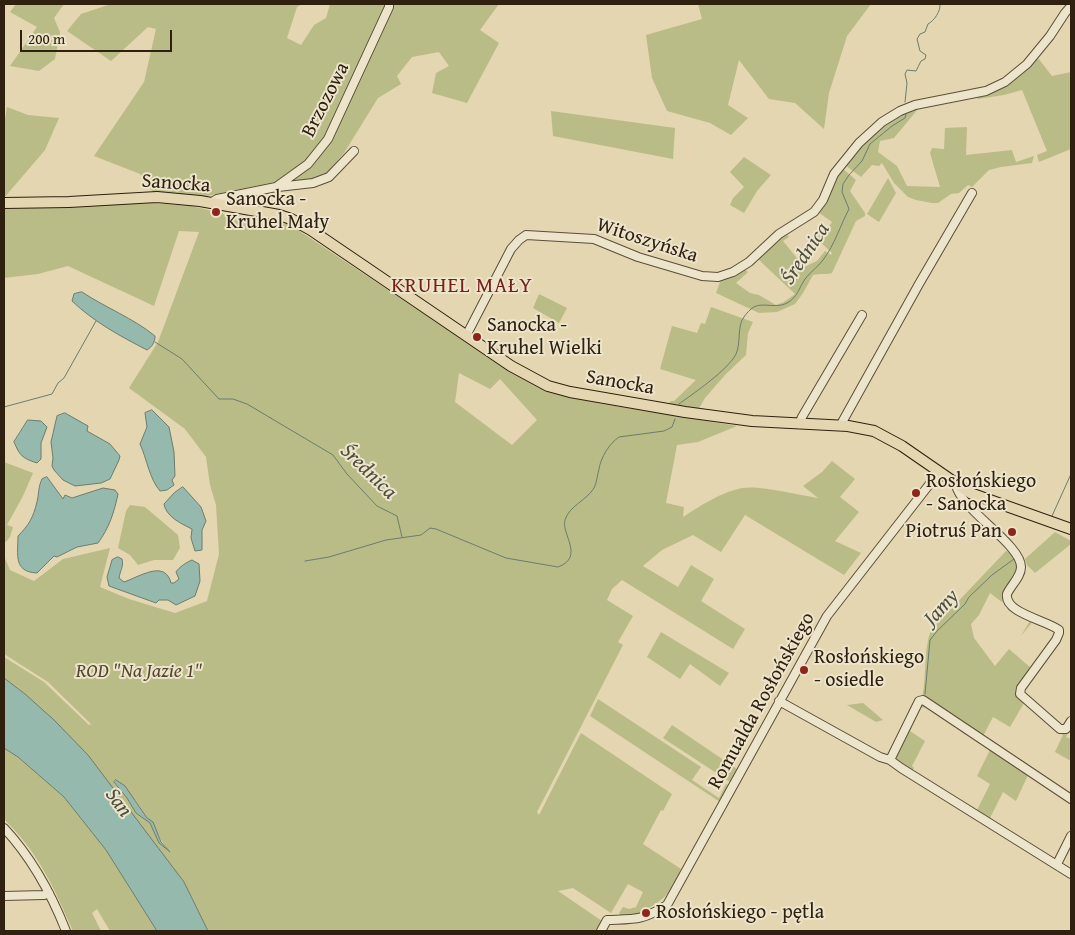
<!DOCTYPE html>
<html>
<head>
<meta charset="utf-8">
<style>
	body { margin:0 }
	#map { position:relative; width:1075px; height:935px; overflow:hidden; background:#e3d6b0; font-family:"Gentium Book Plus",serif }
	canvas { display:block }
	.frame { position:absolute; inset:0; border:5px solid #2f2010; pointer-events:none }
	.scale { position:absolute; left:20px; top:30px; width:152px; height:22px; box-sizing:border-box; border:2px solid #2f2010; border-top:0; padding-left:6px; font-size:15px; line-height:18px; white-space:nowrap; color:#2f2010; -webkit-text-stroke:4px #ede4cc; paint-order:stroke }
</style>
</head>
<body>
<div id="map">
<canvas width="1075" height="935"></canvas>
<div class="frame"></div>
<div class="scale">200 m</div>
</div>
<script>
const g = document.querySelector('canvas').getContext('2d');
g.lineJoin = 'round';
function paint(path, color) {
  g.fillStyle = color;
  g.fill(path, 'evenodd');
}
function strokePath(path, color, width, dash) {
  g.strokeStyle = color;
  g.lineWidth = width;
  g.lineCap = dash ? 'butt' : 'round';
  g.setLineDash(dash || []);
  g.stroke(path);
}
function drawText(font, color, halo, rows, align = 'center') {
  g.font = font + ' "Gentium Book Plus",serif';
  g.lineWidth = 4;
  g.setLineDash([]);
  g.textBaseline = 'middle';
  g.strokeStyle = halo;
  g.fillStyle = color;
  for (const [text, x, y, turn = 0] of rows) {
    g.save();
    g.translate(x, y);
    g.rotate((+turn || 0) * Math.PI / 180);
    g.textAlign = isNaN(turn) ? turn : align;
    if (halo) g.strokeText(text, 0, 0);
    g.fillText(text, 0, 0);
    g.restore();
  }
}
paint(new Path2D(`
	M16,4H64L54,18L60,32L55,59L39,71L10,66L37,27L10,12Z
	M111,4H302L297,7L287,38L301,45L314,25L326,18L330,4H499L480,30L499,43L467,103L432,93L436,73L449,66L439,52L412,57L397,76L401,84L378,98L344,153L327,173L302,183L282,185L275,182L202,197L153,192L140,174L94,156L144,82L156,29L148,27L111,61L67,31L81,14Z
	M698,4H871L847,36L829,93L824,129L795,103L769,99L739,60L728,105L748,118L731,135L710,123L667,111L652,78L646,35L702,19Z
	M1038,58L1052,76L1071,72V149L1039,162L1037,155L1047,151L1022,90L1004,95L978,99V95L1008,85Z
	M7,107L28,115L59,118L45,150L4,198V125Z
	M912,108L918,109L894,138L880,141L878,152L897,166L907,186L940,187L930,153L932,148L944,149L945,128L967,127L966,155L1012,150L1016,162L1034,156L1032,163L1001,167L989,170L972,187L968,185L959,193L951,194L938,203H932L916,200L908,197L894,183L882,163L879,166L872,165L861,177L845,165L865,138L901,112Z
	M551,111L675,128L673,159L553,136Z
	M744,157L771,175L757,191L744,213L730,205L733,198L744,187L730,172Z
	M842,168L856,180L850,191L865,213V216L856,221L832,273C826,275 820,273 813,275L803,293L795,304L777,312L759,313L716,293L721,279L744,269L748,272L736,283L750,293L759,295L776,305L784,302L795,294L758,259L778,237L786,232L789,237L783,241L804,267L817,261L825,251L831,255L832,253L815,237L827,230L832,222L818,212L835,177Z
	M888,178L896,193L879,222L867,214Z
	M140,202L192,206L224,214L289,224L508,370L552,393L604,404L737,426L698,442L677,445L666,503L684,507L683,517C700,506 721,492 742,488C759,485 799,495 818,498L803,486L822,472L832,461L855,479L840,497L859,512L835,541L861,553L844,575L745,515L721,552L693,535L662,550L643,566L678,587L691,565L714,579L701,601L745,629L733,649L622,580L612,589L607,600L633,616L618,642L623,645L537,812L539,815L581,733L672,794L663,811L661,810L643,844L681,869C668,895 668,898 641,912V915L621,916L619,913L623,907L629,909L636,907L643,892L628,884L611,913L573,888L558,891L605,923L601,931H208L184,882L25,694L4,678V657L44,682L89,725L91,724L48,682L4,654V556L10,570L34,581L63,559L110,548L100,587L129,599L175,613L207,601L219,554L216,505L210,485L206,457L185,429L129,388L158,342L199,232L179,231L154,306L68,266L38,274L4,278V208ZM459,373L490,389L500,379L537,420L512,445L455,402ZM114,783L136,801L169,852L159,843L150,823L136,813L127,798Z
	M539,294L567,308L559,323L533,308Z
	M711,307L753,322L748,333L746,355L725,375L705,398L698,410L671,406L669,403L671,401H674L696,380L660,369L672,326L697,333L701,323L705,324Z
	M4,462L33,473L23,496L7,525L13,527L10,537L6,542L4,541Z
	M130,505L145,507L178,535L180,548L173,560H154L138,565L130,555L118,548L126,511Z
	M1055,532L1071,541V544L1035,573L1027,565L1025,559Z
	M1011,550C1029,567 1013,576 1006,592C1004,596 1005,598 1002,602L990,593L979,615L971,624L974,638L995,666L1009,649L1031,668L1056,634L1054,629L1034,620L1021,636L1031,619L1054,628L1058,633L1018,690L1019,696L1046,720L1024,703L1010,727L993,717L983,736L992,742L991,744L922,698C927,676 923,651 931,630L1006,551Z
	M661,632L729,673L720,686L690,664L680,679L647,657Z
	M598,699L701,767L692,780L719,798L726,784L728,785L720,802L590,716Z
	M863,703L883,720L876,722L847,705Z
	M920,703L931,707L930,710L926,707L921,708L910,731L925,741L912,766L914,768L912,771L893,759Z
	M672,725L737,769L730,782L663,738Z
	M1071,727L1066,737L1071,739V761L1055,752L1063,735L1055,729Z
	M4,748L18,757L64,797L106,850L157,931H110L97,909L92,913L101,931H73C53,886 40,855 4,819Z
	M991,748L1029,773L1016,801L1003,792L989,820L976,812L990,784L977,776Z`), '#babc87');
const water = new Path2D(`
	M82,292C106,308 133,318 155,336C155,342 152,347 147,350C120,336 94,322 72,301L74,294Z
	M152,410L169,427L174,452L175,476L172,480L174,485L167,490L160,491C149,478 147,459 140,444L147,427L145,413Z
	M65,413L88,426L87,431L110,444L120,456L119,460L110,479L101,483L75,486L63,480L54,470L52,466L53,458L51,442L57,416Z
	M28,420L41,421L47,427L41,443V459L37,463C22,458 20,456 14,442Z
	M47,477L63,499L65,495L72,498L103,488L115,490L118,494C114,513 109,528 98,543L77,547L57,557L54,556L37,573C13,572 18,554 18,536C29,525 33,518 37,502C39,494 38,487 42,479Z
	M183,487L201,507L206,521L202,530V550L195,551L191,538L192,529C182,524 166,517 164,504L174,493Z
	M118,557L122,559C124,566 120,571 119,578L124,582C139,577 165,559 171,583H174L179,579L176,572C179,567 187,562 192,560L199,564L200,581L195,596L176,605L168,600H159L156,603L109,586L107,577L112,560Z
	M4,678L25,694L54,720L88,755L184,882L208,931H157L106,850L64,797L18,757L4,748Z
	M116,780L125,786L147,818L153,822L161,842L170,852L159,843L150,823L136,813L127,798L114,782Z`);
paint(water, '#95b9ad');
strokePath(water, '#6c7c6e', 1);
strokePath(new Path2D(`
	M905,102L907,83L905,74L907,70L916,71L921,61L925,59L926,55L920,51L917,39L920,34L925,32L928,24C934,21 941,11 940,4
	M155,342L182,359L219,399H233L247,404L333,455L347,474L377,506L397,516L402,537
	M679,404C694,393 728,370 736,354C741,344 737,325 744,317C746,314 750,309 754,307C762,302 777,309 787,303C797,298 799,288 805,279C810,272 818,267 823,260C835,244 840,226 849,209L842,192L843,184L849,175L862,161L870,144L892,126L905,118L906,114
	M4,407L52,394L58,383L64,378L96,321
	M1052,516L1071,474
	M305,561L329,557L386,540L421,535L430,528L436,529L506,558L558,567C585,557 561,534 565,520C569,506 587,500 594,488C597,482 597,476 599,469C601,457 609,444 619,437L664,431L672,427L675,419
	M925,694L930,640L937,631L965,604L969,597L992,575L1014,559`), '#6c7c6e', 1);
const minor = new Path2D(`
	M278,187L313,183L329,177L354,151
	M210,203L217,199L276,187L308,164L328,139L389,7V4
	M466,336L511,249L519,240L526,235L594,239L638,257L702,276L718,277L733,272L749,262L779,234L814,212L823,200L834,174L859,143L882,122L900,111L915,105L986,91L1005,82L1027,64L1050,36L1065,13L1071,6
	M799,424L802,417L862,315
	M840,426L919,284L972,193
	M956,485C961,510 1021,544 1021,567C1021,577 1011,585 1007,594C1004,613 1046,620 1059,630V633L1056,640L1021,688L1020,694L1060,729H1066L1071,721
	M779,701L880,757L890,760L901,768L1071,874
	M890,760L919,701L923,700L1071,799
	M4,828C32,858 51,893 66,931
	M1057,864L1071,836
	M4,896L44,895L49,893
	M601,931L607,920C636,919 641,921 667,905L827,616L939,472`);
const major = new Path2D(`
	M4,203L69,202L157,197L200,201L279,215L291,219L311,230L511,366L548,386L570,392L685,412L752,421L848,426L874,431L902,446L970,493L1071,529`);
strokePath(minor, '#5c4e38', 10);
strokePath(major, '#2f2010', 12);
strokePath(minor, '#ede4cc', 8);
strokePath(major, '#e3d6b0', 10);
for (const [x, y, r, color] of [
	[216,212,5,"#8f2418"],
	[477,337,5,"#8f2418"],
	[916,493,5,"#8f2418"],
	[1012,532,5,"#8f2418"],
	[804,670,5,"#8f2418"],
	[646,913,5,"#8f2418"]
]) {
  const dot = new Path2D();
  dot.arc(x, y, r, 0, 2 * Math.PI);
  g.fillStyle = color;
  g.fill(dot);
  strokePath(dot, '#ede4cc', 2);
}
drawText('20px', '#2f2010', '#ede4cc', [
	["Brzozowa",326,100,-63],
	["Sanocka",176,184,4],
	["Witoszyńska",647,241,18],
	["Sanocka",620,383,10],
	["Romualda Rosłońskiego",762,701,-61]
]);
drawText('20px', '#2f2010', '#ede4cc', [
	["Sanocka -",226,200],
	["Kruhel Mały",226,223],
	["Sanocka -",487,326],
	["Kruhel Wielki",487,349],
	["Rosłońskiego",926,482],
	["- Sanocka",926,505],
	["Piotruś Pan",1002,532,"right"],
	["Rosłońskiego",814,658],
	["- osiedle",814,681],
	["Rosłońskiego - pętla",656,913]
], 'left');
drawText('italic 20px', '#52472e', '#ede4cc', [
	["ROD \"Na Jazie 1\"",139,672]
]);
drawText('italic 21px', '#4e4e3f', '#ede4cc', [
	["Średnica",806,254,-56],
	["Średnica",368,472,44],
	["Jamy",942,608,-47],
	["San",118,803,54]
]);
g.letterSpacing = '1px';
drawText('21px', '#7a1f14', '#ede4cc', [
	["KRUHEL MAŁY",462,287]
]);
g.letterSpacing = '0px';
</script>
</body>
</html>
